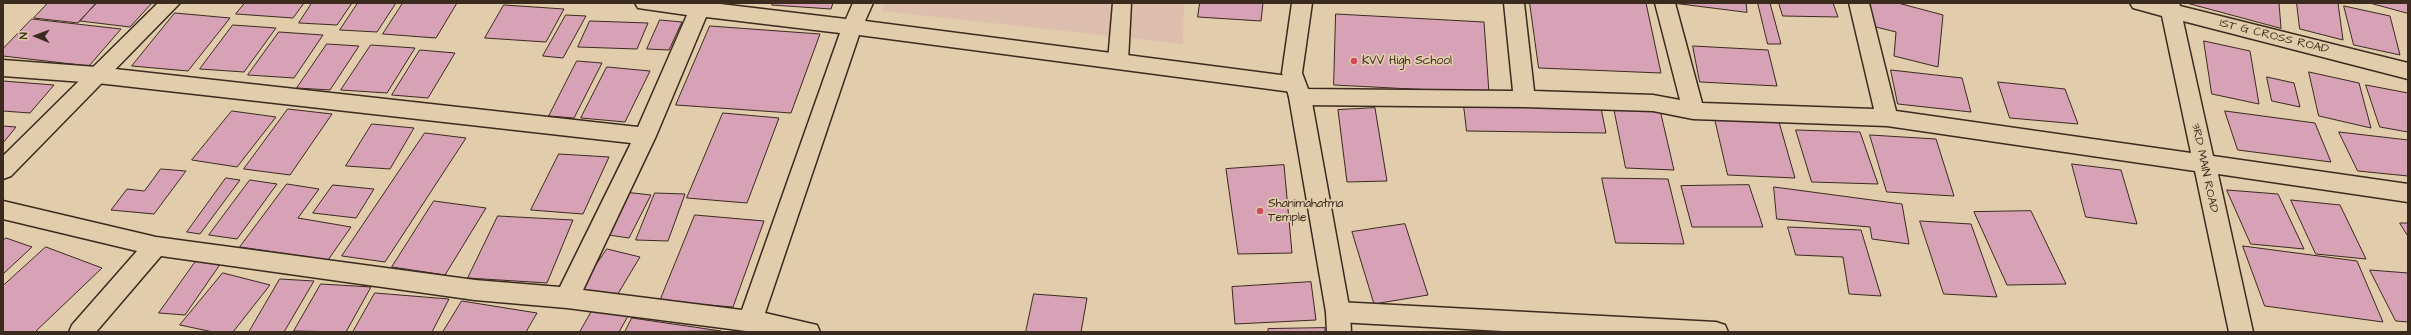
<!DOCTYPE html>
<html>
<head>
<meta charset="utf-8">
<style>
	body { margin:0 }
	#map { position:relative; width:2411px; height:335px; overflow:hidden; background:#e1ccab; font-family:"Architects Daughter",sans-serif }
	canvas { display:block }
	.frame { position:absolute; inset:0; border:4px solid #3b2a1e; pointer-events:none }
	.north { position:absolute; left:16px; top:16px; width:40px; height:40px; -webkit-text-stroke:3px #e1ccab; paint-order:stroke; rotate:271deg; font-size:11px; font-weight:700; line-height:16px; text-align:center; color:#3b2a1e }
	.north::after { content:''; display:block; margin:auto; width:14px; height:18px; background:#3b2a1e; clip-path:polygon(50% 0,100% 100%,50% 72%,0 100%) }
</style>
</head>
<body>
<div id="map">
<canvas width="2411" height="335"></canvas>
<div class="frame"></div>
<div class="north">N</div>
</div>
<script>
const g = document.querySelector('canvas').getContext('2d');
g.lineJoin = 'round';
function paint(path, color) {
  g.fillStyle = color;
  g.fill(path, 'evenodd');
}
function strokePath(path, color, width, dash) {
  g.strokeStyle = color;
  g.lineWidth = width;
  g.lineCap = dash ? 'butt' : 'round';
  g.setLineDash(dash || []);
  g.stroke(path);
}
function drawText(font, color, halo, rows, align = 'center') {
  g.font = font + ' "Architects Daughter",sans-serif';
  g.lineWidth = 3.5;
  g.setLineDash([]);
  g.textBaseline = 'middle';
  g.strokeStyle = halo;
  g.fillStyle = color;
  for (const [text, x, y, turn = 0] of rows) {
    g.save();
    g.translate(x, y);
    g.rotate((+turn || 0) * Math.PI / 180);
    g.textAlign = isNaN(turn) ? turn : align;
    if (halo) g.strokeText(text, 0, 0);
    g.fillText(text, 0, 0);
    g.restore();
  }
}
paint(new Path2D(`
	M885,3H1184L1183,44L882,11Z`), '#debfae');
const building = new Path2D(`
	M48,3H96L78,23L34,18Z
	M97,3H152L130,27L80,21Z
	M245,3H304L293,18L236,14Z
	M312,3H352L337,25L299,23Z
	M358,3H396L377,32L340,30Z
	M403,3H457L436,38L383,34Z
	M773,3H833L831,9L772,5Z
	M1200,3H1263L1261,21L1198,17Z
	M1530,3H1646L1661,73L1539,68Z
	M1673,3H1746L1747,12Z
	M1758,3H1770L1781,44H1768Z
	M1779,3H1833L1838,17L1783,16Z
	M1871,3H1898L1943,15L1938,67L1894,56L1896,32L1868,25Z
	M2187,3H2279L2281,28Z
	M2297,3H2338L2343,40L2300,29Z
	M2370,3H2408V13Z
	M504,5L564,9L546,42L485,38Z
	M2344,6L2390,16L2400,55L2354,45Z
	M175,13L230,18L188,71L132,66Z
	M1336,14L1484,22L1489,93L1334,85Z
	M566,15L586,16L563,58L543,56Z
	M32,19L121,29L89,66L3,56V49Z
	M660,20L682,22L669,50L647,49Z
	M590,21L648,23L637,49L578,47Z
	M233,25L276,28L244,72L200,69Z
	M710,26L820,34L791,113L676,105Z
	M279,32L323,35L294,78L248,75Z
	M2204,41L2250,51L2259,104L2212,94Z
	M327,44L359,46L330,90L297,88Z
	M371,45L415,48L387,93L341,90Z
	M1693,46L1768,50L1777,86L1700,82Z
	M420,50L455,53L428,98L392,95Z
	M577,61L602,63L574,118L549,116Z
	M607,67L650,71L625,122L581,118Z
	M1891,70L1962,78L1971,112L1898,104Z
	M2309,72L2359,83L2371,128L2319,116Z
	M2267,77L2294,83L2300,107L2272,101Z
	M3,81L54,85L30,113L3,111Z
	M1998,82L2065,89L2078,124L2010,118Z
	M2366,85L2408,93V132L2380,127Z
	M1464,106L1601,108L1606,133L1467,131Z
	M1375,108L1387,181L1347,182L1338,110Z
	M1614,108L1660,110L1674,170L1626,168Z
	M288,109L332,114L290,175L244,169Z
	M232,111L276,117L237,167L192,160Z
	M2225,111L2315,123L2331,162L2238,150Z
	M723,113L779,118L747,203L687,198Z
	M1715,119L1779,122L1795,178L1728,175Z
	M372,124L414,128L390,169L346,166Z
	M3,126L16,127L3,143Z
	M1796,130L1860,132L1878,184L1812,182Z
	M2339,132L2408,140V176L2358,171Z
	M425,133L466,138L385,262L342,256Z
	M1870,135L1936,139L1954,196L1887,192Z
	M559,154L609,157L583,214L531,210Z
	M2072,164L2121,170L2137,224L2086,217Z
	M1284,165L1292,253L1238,254L1226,169Z
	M161,169L186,171L154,214L111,210L127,189L144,191Z
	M226,178L240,180L200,234L187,232Z
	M1602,178L1668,179L1684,244L1616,243Z
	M250,180L277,184L237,239L209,235Z
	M287,184L319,189L298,218L351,227L328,260L240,247Z
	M333,185L374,189L356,218L313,213Z
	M1749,185L1763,227H1692L1681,186Z
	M1774,187L1902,204L1909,244L1872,239L1870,227L1777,219Z
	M2227,190L2278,194L2304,249L2251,244Z
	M624,192L651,195L629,238L602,234Z
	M655,193L685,194L668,241L636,240Z
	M2291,200L2340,205L2366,259L2316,254Z
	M434,201L486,208L445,275L392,267Z
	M2031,211L2066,284L2007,285L1974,212Z
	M695,215L764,221L733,307L660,301Z
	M498,216L573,220L547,283L468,278Z
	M1920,221L1971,224L1997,297L1944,294Z
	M2400,223H2408V236Z
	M1405,224L1428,295L1374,304L1352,232Z
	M1788,227L1861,230L1881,296L1849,294L1843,257L1796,255Z
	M6,238L32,247L3,274V241Z
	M2243,246L2357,261L2383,322L2265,306Z
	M46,247L102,268L35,332H3V286Z
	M607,249L640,257L616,297L580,289Z
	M196,261L221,263L185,315L159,313Z
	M2370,270L2408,273V322L2396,321Z
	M223,273L270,285L233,332H213L180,325Z
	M280,279L314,281L284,332H249Z
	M1311,282L1316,320L1235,324L1232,287Z
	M321,284L371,287L346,332L294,331Z
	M375,293L449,299L432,332H353Z
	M1034,294L1087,298L1081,332H1026Z
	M462,301L537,313L526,332H443Z
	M593,309L628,316L619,332H580Z
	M632,318L721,331L625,332Z
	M1325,328V332H1268V329Z`);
paint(building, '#d7a1b6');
strokePath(building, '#3b2a1e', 1);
const service = new Path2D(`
	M1113,3H1131L1128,61L1125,66L1118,68L1111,66L1108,61Z`);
const minor = new Path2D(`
	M635,3H712L846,19L853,3H873L865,21L1296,77L1303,79L1306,85L1304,89L1513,91L1504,3H1524L1534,91L1653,95L1680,100L1655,3H1675L1702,103L1874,109L1849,3H1869L1896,111L2191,153L2162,16L2133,8L2130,3H2179L2180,6L2408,63V79L2183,21L2213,156L2408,184V202L2218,174L2253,332H2229L2195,171L1887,126L1693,119L1653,111L1524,107L1300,105L1293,103L1289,97L1292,92L859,35L765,313L817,325L820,332H754L567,308L475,300L161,256L96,332H69L72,325L137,251L3,219V201L156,237L475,280L560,287L631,143L97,83L3,76V60L97,67L638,127L687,15L638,8ZM706,17L840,33L742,310L583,290L656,136Z
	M1338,302L1716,322L1725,325L1728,332H1521L1338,322L1330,319L1326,312L1330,305Z`);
const tertiary = new Path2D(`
	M158,3H180L11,176L3,179V156Z
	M1292,3H1312L1302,73L1311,97L1350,312L1351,332H1327L1326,312L1289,97L1282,73Z`);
strokePath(service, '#3b2a1e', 3);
strokePath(minor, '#3b2a1e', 3);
strokePath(tertiary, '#3b2a1e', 3);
paint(service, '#e1ccab');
paint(minor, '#e1ccab');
paint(tertiary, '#e1ccab');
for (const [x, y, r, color] of [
	[1354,61,4,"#d1495b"],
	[1260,211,4,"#d1495b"]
]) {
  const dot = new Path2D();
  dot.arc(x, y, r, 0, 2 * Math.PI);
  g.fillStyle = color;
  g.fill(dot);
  strokePath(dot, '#e1ccab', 1.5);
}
drawText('12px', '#3b2a1e', '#e1ccab', [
	["1ST G CROSS ROAD",2274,37,14],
	["3RD MAIN ROAD",2204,168,78]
]);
drawText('12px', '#3b2a1e', '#e1ccab', [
	["KVV High School",1362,61],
	["Shanimahatma",1268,204],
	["Temple",1268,218]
], 'left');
</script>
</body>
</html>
